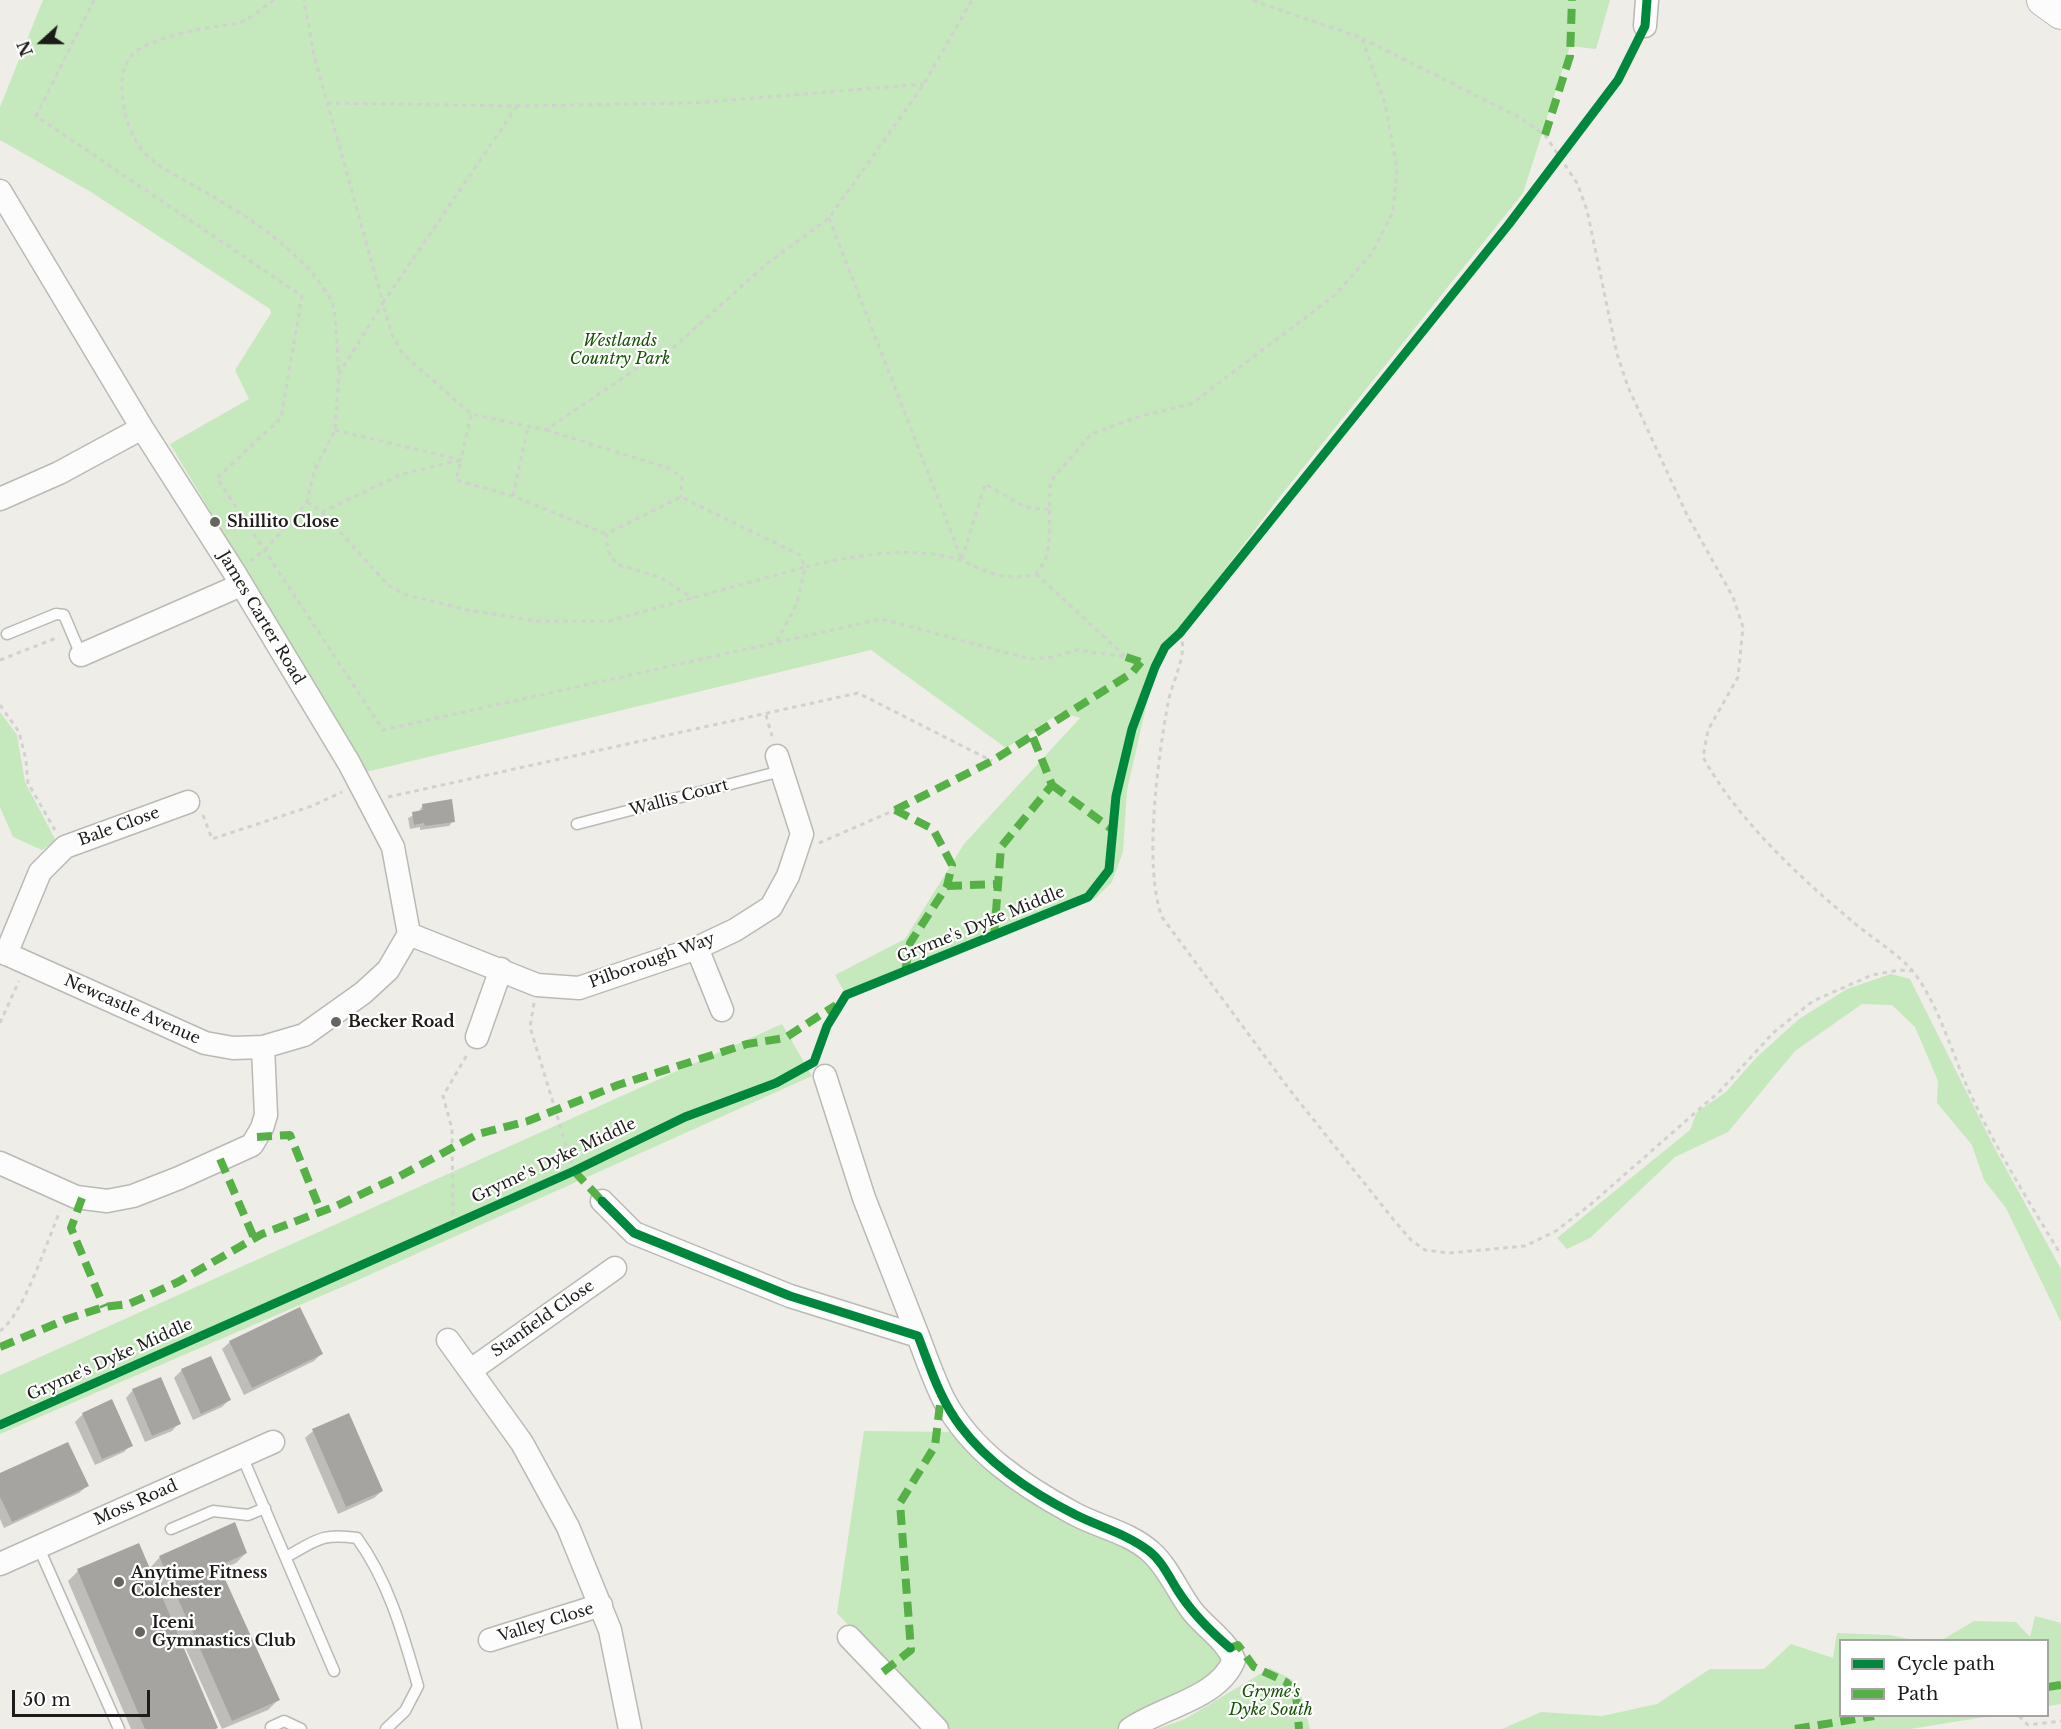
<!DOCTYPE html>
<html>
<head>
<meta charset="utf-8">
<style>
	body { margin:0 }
	#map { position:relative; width:2061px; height:1729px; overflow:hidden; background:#eeede8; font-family:"Libre Baskerville",serif }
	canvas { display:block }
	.legend { position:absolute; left:1839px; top:1639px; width:210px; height:78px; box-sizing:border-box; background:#fff; border:2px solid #a5a4a3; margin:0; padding:8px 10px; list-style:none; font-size:18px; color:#1d1c1a }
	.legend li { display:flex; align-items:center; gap:12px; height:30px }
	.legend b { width:30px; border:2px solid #a5a4a3 }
	.north { position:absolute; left:12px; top:12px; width:60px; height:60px; -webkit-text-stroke:4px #fff; paint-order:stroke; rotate:249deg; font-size:16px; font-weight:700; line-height:24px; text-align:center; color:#1d1c1a }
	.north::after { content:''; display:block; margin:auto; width:21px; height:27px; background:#1d1c1a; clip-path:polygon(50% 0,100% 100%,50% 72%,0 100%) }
	.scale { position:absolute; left:12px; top:1690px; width:138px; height:27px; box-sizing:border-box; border:3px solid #1d1c1a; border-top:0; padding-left:8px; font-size:18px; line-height:21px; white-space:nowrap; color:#1d1c1a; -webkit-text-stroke:4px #fff; paint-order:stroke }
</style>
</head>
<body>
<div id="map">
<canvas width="2061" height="1729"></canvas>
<ul class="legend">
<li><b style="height:8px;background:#00873e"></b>Cycle path</li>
<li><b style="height:8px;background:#55b145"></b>Path</li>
</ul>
<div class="north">N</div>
<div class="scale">50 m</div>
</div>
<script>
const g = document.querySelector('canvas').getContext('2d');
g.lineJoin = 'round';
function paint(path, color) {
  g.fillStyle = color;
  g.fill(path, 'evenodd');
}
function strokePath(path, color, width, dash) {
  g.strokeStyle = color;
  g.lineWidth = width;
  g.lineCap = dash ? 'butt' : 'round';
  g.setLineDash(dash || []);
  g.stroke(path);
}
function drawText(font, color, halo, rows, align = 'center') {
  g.font = font + ' "Libre Baskerville",serif';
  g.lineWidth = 4.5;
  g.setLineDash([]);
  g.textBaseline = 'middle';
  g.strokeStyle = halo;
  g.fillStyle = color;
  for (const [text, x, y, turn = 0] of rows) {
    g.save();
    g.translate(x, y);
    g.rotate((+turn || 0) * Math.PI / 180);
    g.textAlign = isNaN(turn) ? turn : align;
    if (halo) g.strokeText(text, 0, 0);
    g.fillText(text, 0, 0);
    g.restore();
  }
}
paint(new Path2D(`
	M43,0H1610L1596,49L1570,46L1523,193L1278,499L1157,659L1127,790L1123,852L1112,882L1096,898L846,995L835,975L905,939L964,844L1080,718L1061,712L1006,748L871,650L366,772L170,444L249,399L235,370L271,313L270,309L91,192L0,140V107Z
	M0,712L17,735L25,782L56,841L42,850L13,837L0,807Z
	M1891,974L1910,979L1994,1147L2061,1269V1322L2006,1208L1984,1180L1972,1145L1937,1103L1938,1081L1915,1027L1892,1005L1862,1004L1795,1051L1728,1132L1675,1157L1590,1238L1567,1249L1557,1238L1690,1130L1697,1112L1726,1092L1757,1057L1799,1019L1847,989Z
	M782,1024L812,1076L358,1280L0,1434V1375Z
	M864,1431L956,1432L1127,1537L1234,1660L1130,1729H945L837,1613Z
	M2035,1616L2061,1623V1704L2048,1706V1640H1942L1974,1621L2016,1622L2030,1637Z
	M1837,1633L1889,1635L1914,1640H1840V1716H1991L1910,1729H1502L1541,1712L1602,1716L1657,1704L1710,1669H1764L1791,1644L1833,1658Z
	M1270,1668L1298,1683L1310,1729H1157L1185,1719Z`), '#c6e8bd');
paint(new Path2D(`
	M423,805L453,821L449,826L420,830V827L410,829L408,818L418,813Z
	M230,1342L321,1354L314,1361L244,1395L222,1349Z
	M182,1370L229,1400L222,1407L193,1420L174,1378Z
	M133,1390L179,1423L172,1431L145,1442L126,1398Z
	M83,1414L131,1445L124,1452L95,1465L75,1422Z
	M313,1431L382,1491L374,1498L338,1514L305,1438Z
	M0,1475L87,1486L79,1493L4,1528L0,1519Z
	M234,1524L246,1553L236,1563L219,1570L278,1700L268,1710L222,1729L185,1647L182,1648L215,1729H131L68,1581L78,1571L149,1569L159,1558Z`), '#0003');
paint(new Path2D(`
	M452,799L455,822L425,826L424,823L414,825L412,812L423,810L422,804Z
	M300,1307L323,1354L252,1388L229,1341Z
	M211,1356L231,1400L201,1414L181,1369Z
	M161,1377L181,1424L152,1436L132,1389Z
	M112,1399L133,1446L102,1459L82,1413Z
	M349,1413L383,1491L346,1507L312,1429Z
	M68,1442L89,1486L12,1522L0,1497V1473Z
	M235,1522L247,1553L219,1566L280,1700L232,1721L159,1556Z
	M139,1543L218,1728L215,1729H145L77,1569Z`), '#a5a4a0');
const lane = new Path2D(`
	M7,634L56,614L64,615L81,655
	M577,824L781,771
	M242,1456L334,1671
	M171,1529L213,1511L248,1515L265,1508
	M38,1546L119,1729
	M286,1557C317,1540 321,1533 357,1538C389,1582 403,1634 418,1686L405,1711L386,1729
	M271,1727L284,1721L301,1729`);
const street = new Path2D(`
	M1645,26L1647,0
	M0,191L142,428L234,572L349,763L393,847L409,934L388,970L363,993L304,1035L263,1047L233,1048L205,1043L0,951
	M0,499L59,473L142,428
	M81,655L241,585
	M409,934L537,985L579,988L697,948L735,930L771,907L788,876L802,834L777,756
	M697,948L722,1010
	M6,954L40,872L65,847L188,802
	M477,1037L501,969
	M825,1076L864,1198L918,1336
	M0,1163L76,1197L107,1201L133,1196L179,1178L252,1145L262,1128L266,1115L263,1047
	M602,1201L634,1233L790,1296L918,1336C926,1357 934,1380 944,1400C971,1451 1023,1486 1073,1513C1098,1527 1129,1532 1151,1552C1169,1568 1178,1593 1193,1612C1206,1628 1226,1640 1234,1660C1218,1699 1163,1706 1130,1729
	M448,1340L522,1443L568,1527L610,1630L630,1729
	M471,1370L615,1268
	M0,1564L273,1442
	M849,1637L937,1729
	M490,1640L601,1605`);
const secondary = new Path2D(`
	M2043,0L2061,13`);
strokePath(lane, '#bab9b5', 13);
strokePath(street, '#bab9b5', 25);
strokePath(secondary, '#bab9b5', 34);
strokePath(new Path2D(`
	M94,0L36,116L302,296L281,418L217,478L383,730L882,619L1030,659L1053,657L1077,650L1126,657
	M274,0C264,7 254,16 244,21C235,25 222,25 213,27C192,30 152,39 135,52C111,71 124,127 141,149C157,168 184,179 205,192C252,219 304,253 331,300C337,310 337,358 339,372
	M1362,38L1519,117L1545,135L1577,183L1587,210L1617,354L1628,387L1687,515L1733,597L1743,627L1738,677L1708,730L1703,757C1736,818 1799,877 1852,921C1870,937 1901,955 1915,974C1940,1008 1952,1054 1970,1093C1996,1149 2029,1202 2061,1255
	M327,103L517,106L694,103L924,84
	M517,106L383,303L392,335L403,354L471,414L546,430L643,364L674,347L769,262L829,218L924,84L972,0
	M829,218L962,560
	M335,430L461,460L471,414
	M546,430L668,468L682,477L681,497
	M513,496L528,426
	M307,502L322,512L388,585L406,595L468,610L537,621H609L805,567L800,555L681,497L606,534L608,551L616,564L659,577L693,598
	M322,512L402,474L461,460L456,480L513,496L606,534
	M962,559L985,484L1025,507L1050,510
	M250,561L266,549L307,502L314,471L335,430L339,374L383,303L314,55L304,0
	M1036,574L1125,656
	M1180,633C1189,655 1172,680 1168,703C1158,758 1143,867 1162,917L1289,1089L1393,1219L1411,1240L1425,1250L1449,1253L1525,1246L1556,1231L1591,1204L1720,1091L1773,1033L1813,1001L1872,975L1900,970L1911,971
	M777,641L797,603L805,567C848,557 894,548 939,555C979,561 991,585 1036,574L1045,561L1049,545L1050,482L1091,434L1141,416L1191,404L1334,296L1372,253L1393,212L1397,169L1385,104L1362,38L1251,0
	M0,660L59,637
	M0,705L19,732L26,760L28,783L55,830
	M766,715L772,736
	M388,797L858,693L992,761
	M203,815L212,839L312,806L342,792
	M819,843L895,810
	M534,1003L530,1027L574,1171
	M0,1023L19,981
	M453,1224L452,1129L443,1096L468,1053
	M0,1331C24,1314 47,1241 60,1211
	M2019,1716L2028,1725L2061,1721`), '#d1d1cf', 3, [4.5, 4.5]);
strokePath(lane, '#fcfcfc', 10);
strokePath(street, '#fcfcfc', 22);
strokePath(secondary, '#fcfcfc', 32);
strokePath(new Path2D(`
	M1545,135L1570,56L1572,0
	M1126,657L1147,664
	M1052,785L1113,830
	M895,810L992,761L1132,673L1141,662
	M895,810L933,829L952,865L947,886L910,943L905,972
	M947,886L998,884
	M994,937L1001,847L1052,785L1032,735
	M257,1137L290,1135L321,1212
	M220,1159L254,1238
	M574,1171L602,1201
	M82,1198L71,1228L104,1307
	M0,1347L67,1319L104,1307L129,1304L178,1282L262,1234L336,1206L400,1176L478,1134L528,1121L618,1085L747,1044L785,1038L836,1005
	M1230,1648L1238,1645L1254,1667L1286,1682L1296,1693L1299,1729
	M883,1672L911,1650L900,1503L935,1446L941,1396
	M2048,1687L2061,1685
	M1795,1729L1874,1716`), '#55b145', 8, [15, 8]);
strokePath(new Path2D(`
	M602,1201L634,1233L790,1296L918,1336C930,1367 940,1400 961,1427C989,1464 1034,1494 1076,1515C1100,1527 1127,1534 1149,1551C1162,1561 1169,1577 1178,1591C1192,1613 1210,1631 1230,1648
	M0,1425L574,1171L685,1117L776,1083L814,1062L827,1026L846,995L1088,897L1109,870L1116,796L1132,729L1155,667L1165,647L1180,633L1509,224L1618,80L1645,26L1647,0`), '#00873e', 9);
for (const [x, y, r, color] of [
	[215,522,6,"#666562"],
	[336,1022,6,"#666562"],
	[119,1582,6,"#666562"],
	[140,1632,6,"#666562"]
]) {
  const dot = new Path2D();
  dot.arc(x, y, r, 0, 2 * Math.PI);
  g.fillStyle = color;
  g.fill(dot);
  strokePath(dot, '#fff', 2);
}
drawText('italic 16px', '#175306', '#fff', [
	["Westlands",620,341],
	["Country Park",620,359],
	["Gryme's",1271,1692],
	["Dyke South",1271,1710]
]);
drawText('bold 16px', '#1d1c1a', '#fff', [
	["Shillito Close",227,522],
	["Becker Road",348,1022],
	["Anytime Fitness",131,1573],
	["Colchester",131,1591],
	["Iceni",152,1623],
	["Gymnastics Club",152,1641]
], 'left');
drawText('16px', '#1d1c1a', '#fff', [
	["James Carter Road",261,618,59],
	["Wallis Court",679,798,-15],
	["Bale Close",119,827,-20],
	["Gryme's Dyke Middle",981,925,-22],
	["Pilborough Way",652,961,-20],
	["Newcastle Avenue",132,1010,24],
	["Gryme's Dyke Middle",554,1161,-25],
	["Stanfield Close",543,1319,-35],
	["Gryme's Dyke Middle",110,1360,-24],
	["Moss Road",136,1503,-24],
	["Valley Close",546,1623,-17]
]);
</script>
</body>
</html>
